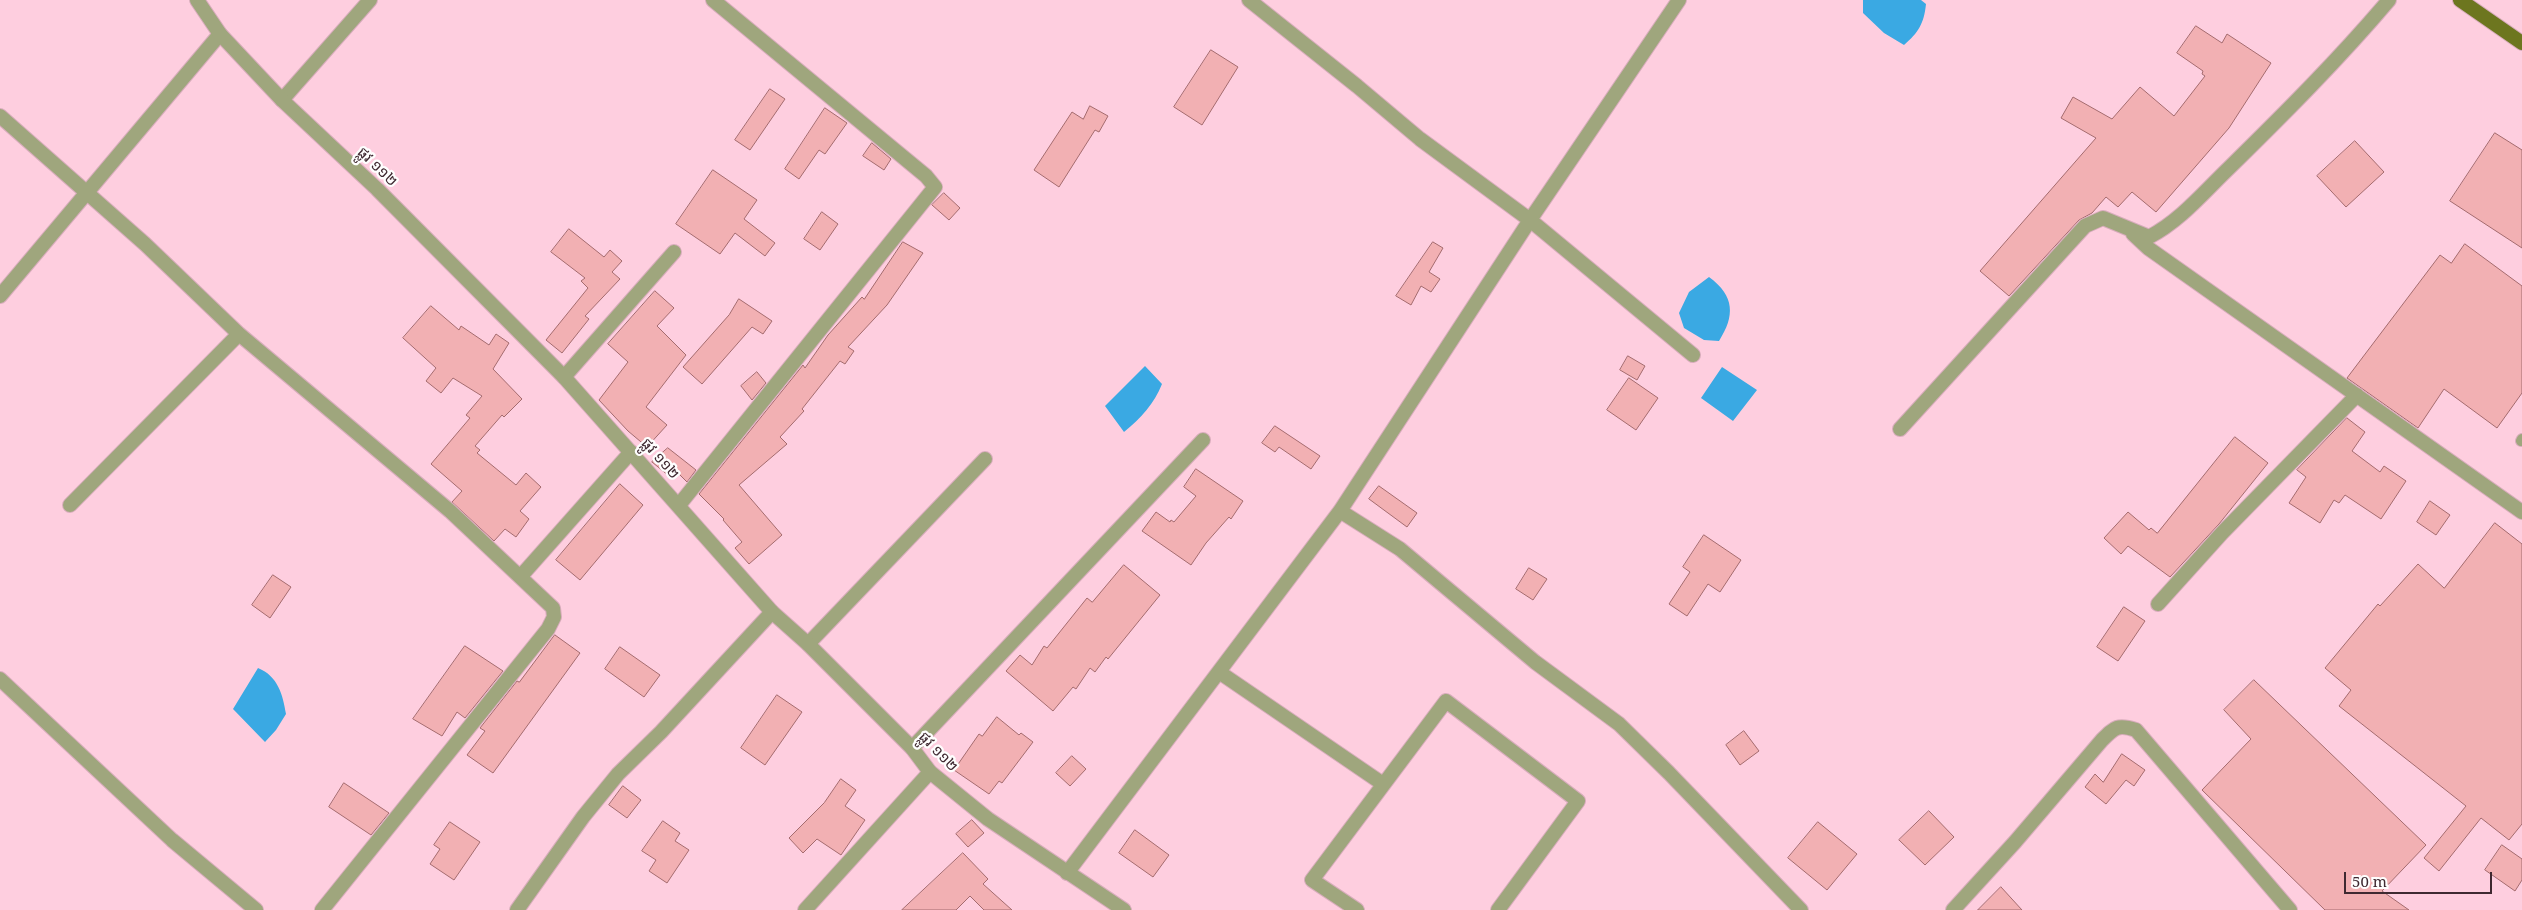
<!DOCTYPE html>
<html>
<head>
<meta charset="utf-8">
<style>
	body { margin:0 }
	#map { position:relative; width:2522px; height:910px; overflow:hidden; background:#fecedf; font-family:"Noto Serif",serif }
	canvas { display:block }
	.scale { position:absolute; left:2344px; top:872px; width:148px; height:22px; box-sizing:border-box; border:2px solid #3f2931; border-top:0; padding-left:6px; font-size:15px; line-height:18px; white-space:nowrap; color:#3f2931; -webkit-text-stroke:4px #fefefe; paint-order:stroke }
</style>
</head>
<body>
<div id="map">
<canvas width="2522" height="910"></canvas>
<div class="scale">50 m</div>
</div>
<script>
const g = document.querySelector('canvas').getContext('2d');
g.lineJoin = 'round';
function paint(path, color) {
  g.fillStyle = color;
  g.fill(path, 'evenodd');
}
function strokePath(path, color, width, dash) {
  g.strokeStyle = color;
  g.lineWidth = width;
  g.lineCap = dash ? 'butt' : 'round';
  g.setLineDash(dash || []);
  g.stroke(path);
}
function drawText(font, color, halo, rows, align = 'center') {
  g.font = font + ' "Noto Serif","Noto Sans Khmer",serif';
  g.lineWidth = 4.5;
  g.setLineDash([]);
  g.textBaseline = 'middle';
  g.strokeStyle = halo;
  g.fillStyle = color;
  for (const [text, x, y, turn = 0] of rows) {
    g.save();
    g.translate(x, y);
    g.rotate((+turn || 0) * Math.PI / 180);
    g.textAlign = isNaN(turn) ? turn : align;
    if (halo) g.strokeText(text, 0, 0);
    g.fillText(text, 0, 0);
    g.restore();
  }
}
paint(new Path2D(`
	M1863,0H1921L1926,4C1924,24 1918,33 1904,45L1884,33L1863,13Z
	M1709,277C1735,296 1735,316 1719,341L1704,340L1684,328L1679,313L1689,292Z
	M1145,366L1162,384C1154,404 1141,418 1124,432L1105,406Z
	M1722,367L1757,390L1733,421L1701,398Z
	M258,668C278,676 283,695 286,714L276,730L265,742L233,709Z`), '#3aa9e3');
const building = new Path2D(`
	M2196,26L2222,43L2227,34L2271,63L2229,128L2156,212L2132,192L2118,207L2106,197L2092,213L2079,220L2009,296L1980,271L2096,138L2061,118L2073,97L2112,119L2140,87L2174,116L2205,76L2202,74L2203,71L2177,53Z
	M1211,50L1238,67L1202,125L1174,107Z
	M770,89L785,99L750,150L735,140Z
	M1090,106L1108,116L1099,132L1095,130L1059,187L1034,170L1072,112L1083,119Z
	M825,108L847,123L825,154L819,150L799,179L785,169Z
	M2495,133L2522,150V248L2450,201Z
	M2355,141L2384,172L2346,207L2317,176Z
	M872,143L891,159L884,170L863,156Z
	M713,170L757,200L744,219L775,243L765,256L735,233L720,254L676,224Z
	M944,193L960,208L949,220L932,205Z
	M822,212L838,224L820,250L804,239Z
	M569,229L604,257L610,250L622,261L612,272L620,279L585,316L589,319L562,353L546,340L588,288L581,281L585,278L551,252Z
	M903,242L923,253L887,305L848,347L854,351L845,364L840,361L802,409L804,411L780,437L787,444L739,485L782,535L749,564L735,548L742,542L723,520L724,519L699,494L803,365L805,368L828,335L862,297L864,299Z
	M1433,242L1443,248L1429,272L1440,279L1431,292L1421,286L1411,305L1396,296Z
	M2465,244L2522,286V393L2497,428L2444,389L2418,428L2347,378L2440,255L2451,263Z
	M655,291L674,308L657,326L686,355L646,407L667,425L647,447L628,431L599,400L628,362L608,344Z
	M739,299L772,321L763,334L752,327L702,384L683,367L729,315Z
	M431,306L459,330L461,326L489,345L496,334L509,343L493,369L522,399L504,417L502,415L475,446L480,450L477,453L516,485L526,473L541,487L520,511L529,519L516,537L505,529L494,541L452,502L462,491L431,464L470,418L466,415L482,396L453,378L441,393L426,381L436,368L403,338Z
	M1628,356L1645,366L1637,380L1620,370Z
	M757,372L766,383L752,400L741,386Z
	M1629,378L1658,398L1636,430L1607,410Z
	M2347,418L2365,432L2352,451L2380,472L2384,466L2406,481L2381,519L2345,495L2339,503L2334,500L2320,523L2289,503L2306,477L2297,470Z
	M1275,426L1320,456L1311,469L1279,447L1275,452L1262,443Z
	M2235,437L2268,463L2219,524L2170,577L2128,546L2121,554L2104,538L2128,512L2149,530L2151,528L2157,533Z
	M668,448L696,470L687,482L675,470L669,476L652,462Z
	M1196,469L1243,501L1231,519L1229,517L1206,543L1191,565L1142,531L1156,512L1170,522L1171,520L1174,522L1196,496L1184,487Z
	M620,484L643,505L580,580L556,560Z
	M1379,486L1417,513L1407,527L1369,499Z
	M2430,501L2450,515L2436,535L2417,522Z
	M2495,523L2522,544V824L2509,840L2481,818L2439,871L2424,858L2466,806L2339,706L2351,690L2325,668L2378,604L2380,606L2418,564L2444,588Z
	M1704,535L1741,560L1720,592L1708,584L1687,616L1669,604L1690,572L1683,567Z
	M1124,565L1160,595L1108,659L1106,657L1095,672L1090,668L1076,689L1073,687L1053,711L1006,671L1020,655L1032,665L1044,646L1047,648L1087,598L1092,602Z
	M1529,568L1547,579L1533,600L1516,589Z
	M273,575L291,587L270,618L252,605Z
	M2124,607L2145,621L2118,661L2097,647Z
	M555,635L580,653L493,773L467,755L485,731L480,728L517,681L519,682Z
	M465,646L503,671L465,718L457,712L442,736L413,719Z
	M620,647L660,675L644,697L605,669Z
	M2254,680L2426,845L2382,891L2409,910H2325L2202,790L2251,739L2224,710Z
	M777,695L802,712L765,765L741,748Z
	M997,717L1019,735L1021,733L1033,742L1002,783L999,781L989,794L954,770L979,734L982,736Z
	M1744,731L1759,751L1740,765L1726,745Z
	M2122,754L2145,770L2134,786L2126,780L2106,804L2085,787L2095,774L2103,782Z
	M1072,756L1086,769L1070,786L1056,773Z
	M841,779L856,790L845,806L865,820L841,855L817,839L803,853L789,838L824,803Z
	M344,783L389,813L371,835L329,807Z
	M623,786L641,800L627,818L609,805Z
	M1929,811L1954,837L1925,865L1899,840Z
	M972,820L984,833L968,847L956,834Z
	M663,821L680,833L675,841L689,850L667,883L649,871L656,860L642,851Z
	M450,822L480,842L454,880L430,864L440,849L434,845Z
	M1818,822L1857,854L1827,890L1788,858Z
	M1135,830L1169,855L1153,877L1119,853Z
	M2502,845L2522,859V880L2515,891L2485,870Z
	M963,853L988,879L983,884L1012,910H984L970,896L956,910H902Z
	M2001,887L2022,910H1978Z`);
paint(building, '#f2b0b3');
strokePath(building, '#a46b6e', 1);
const service = new Path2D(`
	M2521,441L2522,439`);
const minor = new Path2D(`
	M1249,0L1357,86L1420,139L1530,220L1693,355
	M282,100L370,0
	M0,116L145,244L239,334L450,511L553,608L554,617L548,629L322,910
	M2133,234L2148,248L2522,512
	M0,296L220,34
	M564,377L674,252
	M1900,429L2085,226L2103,218L2149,237C2180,221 2204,192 2229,168C2284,114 2339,59 2389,0
	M70,505L239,334
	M679,505L935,187L926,176L713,0
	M1340,511L1400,549L1535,662L1619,724L1669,773L1801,910
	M521,576L631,452
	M2158,604L2222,533L2357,395
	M808,644L985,459
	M1219,672L1383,784
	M0,679L172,840L256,910
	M912,748L1203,440
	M1067,873L1340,511L1530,220L1679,0
	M517,910L583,817L618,774L661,732L772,612
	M805,910L930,772
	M1357,910L1312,880L1446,701L1578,801L1498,910
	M1953,910L2015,842L2102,740C2115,727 2118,724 2136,730L2290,910`);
const tertiary = new Path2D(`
	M197,0L220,34L282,100L377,189L564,377L772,612L808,644L912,748L930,772L988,819L1124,910`);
const primary = new Path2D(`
	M2460,0L2522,43`);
strokePath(service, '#d8adbc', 12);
strokePath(minor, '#d8adbc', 16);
strokePath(tertiary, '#d8adbc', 16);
strokePath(primary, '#d8adbc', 16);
strokePath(service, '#9fa67d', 10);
strokePath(minor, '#9fa67d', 14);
strokePath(tertiary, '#9fa67d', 14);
strokePath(primary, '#6d761f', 14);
drawText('15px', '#3f2931', '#fefefe', [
	["ផ្លូវ ១១២",377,167,44],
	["ផ្លូវ ១១២",660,459,48],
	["ផ្លូវ ១១២",938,752,46]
]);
</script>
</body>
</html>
